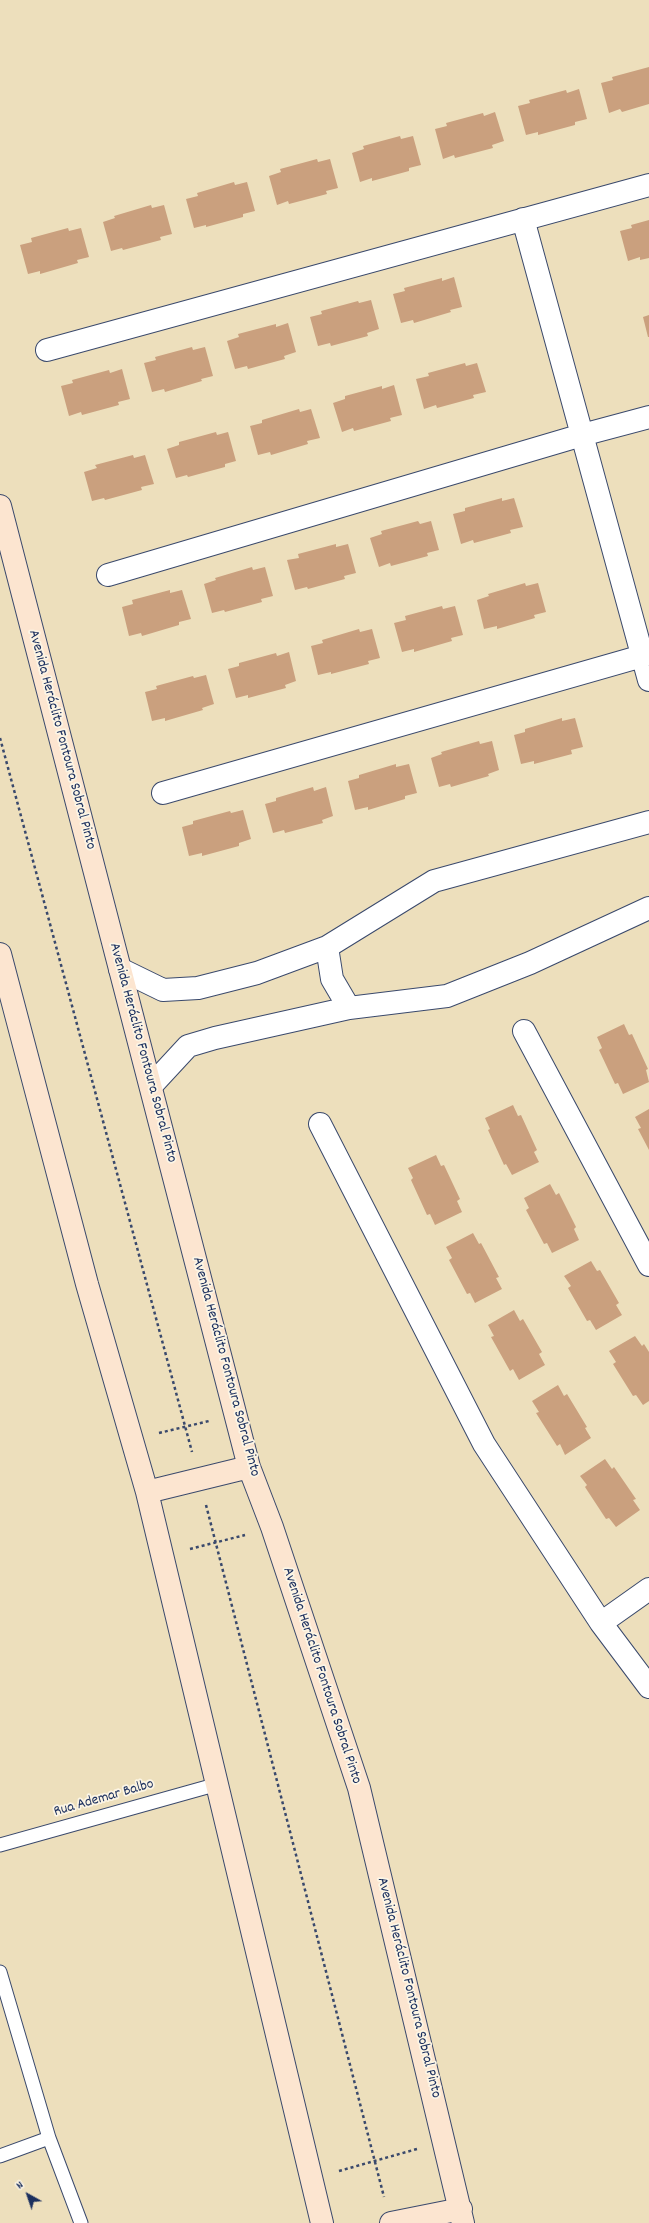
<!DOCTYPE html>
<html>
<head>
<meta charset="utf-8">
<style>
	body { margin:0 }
	#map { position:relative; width:649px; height:2223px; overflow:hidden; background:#eddfbc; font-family:Dekko,sans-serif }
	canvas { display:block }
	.north { position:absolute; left:8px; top:2175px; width:40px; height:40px; -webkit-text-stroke:3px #fcf5e5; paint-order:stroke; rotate:320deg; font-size:11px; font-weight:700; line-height:16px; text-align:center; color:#1b2f5e }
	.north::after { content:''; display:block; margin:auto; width:14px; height:18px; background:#1b2f5e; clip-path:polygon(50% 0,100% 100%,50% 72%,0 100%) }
</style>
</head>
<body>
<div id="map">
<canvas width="649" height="2223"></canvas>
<div class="north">N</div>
</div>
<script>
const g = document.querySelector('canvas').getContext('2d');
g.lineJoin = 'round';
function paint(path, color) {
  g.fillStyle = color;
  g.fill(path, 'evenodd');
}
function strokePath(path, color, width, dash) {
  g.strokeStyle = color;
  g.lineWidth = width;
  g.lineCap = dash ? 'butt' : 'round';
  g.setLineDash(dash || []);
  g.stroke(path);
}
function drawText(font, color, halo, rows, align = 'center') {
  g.font = font + ' Dekko,sans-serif';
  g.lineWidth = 3.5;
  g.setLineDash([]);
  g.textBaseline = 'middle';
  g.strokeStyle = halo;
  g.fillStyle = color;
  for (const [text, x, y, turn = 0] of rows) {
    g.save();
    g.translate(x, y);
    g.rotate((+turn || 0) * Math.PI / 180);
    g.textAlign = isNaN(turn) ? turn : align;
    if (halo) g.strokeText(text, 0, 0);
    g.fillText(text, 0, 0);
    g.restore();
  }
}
paint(new Path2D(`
	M649,67V104L622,112L620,109L609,113L601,83L613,80L612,77Z
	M579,89L587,119L575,122V125L538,135V132L526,135L518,106L530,103L529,100L566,90L567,93Z
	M495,112L504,141L492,145L493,148L455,158L454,155L443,159L435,129L447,126L446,123L483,113L484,116Z
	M400,136L401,139L413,136L421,165L409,168V171L372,181V178L360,182L352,153L364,149L363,146Z
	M317,159L318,162L330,159L338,188L326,191L327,194L289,204L288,201L277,205L269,176L281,172L280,169Z
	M234,182L235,185L247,182L255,211L243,214V217L206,227V225L194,228L186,199L198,196L197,193Z
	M151,205L152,208L164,205L172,234L160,237L161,240L123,250L122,248L111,251L103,222L115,218L114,216Z
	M649,220V258L640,260V257L628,261L620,231L632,228L631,225Z
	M68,228L69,231L81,228L89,257L77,260L78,263L40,274V271L28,274L20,245L32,242L31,238Z
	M454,277L462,307L450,310L451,312L414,323L413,320L401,323L393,294L405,291L404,288L442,278V281Z
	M371,300L379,329L367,333L368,336L331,346L330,343L318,346L310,317L322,314L321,311L358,301L359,303Z
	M649,315V337H648L643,317Z
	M288,323L296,352L284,356L285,359L248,369L247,366L235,369L227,341L239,337L238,334L276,324V327Z
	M192,347L193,350L205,347L213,376L201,379L202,381L165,392L164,389L152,392L144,363L156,360L155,357Z
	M465,363L466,366L477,363L486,392L473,395L474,398L437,408L436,405L424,409L416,379L429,376L428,373Z
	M122,369L130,399L118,402L119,405L82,415L81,412L69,416L61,386L73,383L72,380L109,370L110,373Z
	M394,385L402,415L390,418L391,421L354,431L353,428L342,432L333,403L345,399V396L382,386V389Z
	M299,409L300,412L311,409L320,438L307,441L308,444L271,455L270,452L258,455L250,426L262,423V420Z
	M216,432L217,435L228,432L236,461L225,464V467L188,477L187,475L176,478L167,449L179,445V442Z
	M133,455L134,458L145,455L154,484L141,487L142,490L105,500L104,498L92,501L84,472L97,468L95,465Z
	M502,498V501L514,498L523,527L510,530L511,533L474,543L473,540L461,544L453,514L465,511V508Z
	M418,521L420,524L431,521L439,550L427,553L428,556L391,566L390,563L379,567L370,538L382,534L381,531Z
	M336,544V547L348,544L356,573L344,576L345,579L308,589L307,587L295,590L287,560L299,558L298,554Z
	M252,567L253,570L265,567L273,596L261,599L262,602L225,612L224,610L212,613L204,584L216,580L215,578Z
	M525,583L526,586L538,583L546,612L534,615L535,618L497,629V626L484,629L477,600L489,596L488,594Z
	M170,590V593L182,590L191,619L179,622V625L142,636L141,633L129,636L122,607L133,604L132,600Z
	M442,606L443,609L455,606L463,635L451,638L452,641L414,652V649L402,652L394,623L406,620L405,616Z
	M359,629L360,632L372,629L380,658L368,661L369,664L331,674V672L318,675L311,646L323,643L322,640Z
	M289,652L296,681L285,685L286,688L248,698V695L236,698L228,669L239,666V663L276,653L277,656Z
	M206,675L214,704L202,708L203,710L165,721V718L152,721L145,692L157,689L156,686L193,676L194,678Z
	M562,718V721L575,718L583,747L571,750L572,754L534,764V761L521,764L514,735L525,732V729Z
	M479,741L480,744L492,741L499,770L488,774L489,776L451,787L450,784L439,787L431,758L442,754L441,752Z
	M396,764V767L409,764L417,793L405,796V799L368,810V807L355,810L348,781L359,778V775Z
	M313,787L314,791L326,787L333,816L322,820L323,823L285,833L284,830L273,833L265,804L276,801V798Z
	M243,810L251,839L239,843V846L202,856V853L189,856L182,827L193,824V821L230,811L231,813Z
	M624,1024L629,1035L632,1034L648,1069L646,1070L649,1082L623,1094L618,1083L615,1084L599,1050L602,1048L597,1037Z
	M513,1105L518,1116L521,1115L537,1150L534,1152L539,1162L512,1175L506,1164L504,1165L488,1130L490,1129L485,1118Z
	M649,1109V1150L638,1129L641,1128L635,1117Z
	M436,1155L441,1166L444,1165L460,1199L457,1201L462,1212L435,1225L430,1214L427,1215L411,1180L413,1178L408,1168Z
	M550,1184L556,1195L559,1193L576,1227L574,1229L579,1240L552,1253L547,1243L544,1244L526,1210L529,1208L524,1198Z
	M473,1233L479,1244L481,1243L499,1277L496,1278L502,1289L475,1303L470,1293L467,1294L449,1260L452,1258L446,1247Z
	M591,1261L597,1271L600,1270L619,1303L616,1305L622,1315L596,1330L590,1320L587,1321L568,1288L571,1286L564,1276Z
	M514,1310L520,1321L523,1319L542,1352L539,1354L545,1365L519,1380L513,1369L510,1371L491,1337L494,1336L488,1325Z
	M635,1336L642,1346L644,1344L649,1352V1401L643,1405L636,1395L633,1396L613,1364L616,1362L609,1351Z
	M558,1385L564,1396L567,1394L587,1427L585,1428L591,1438L565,1455L560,1444L557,1446L536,1413L539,1412L532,1401Z
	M605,1459L612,1469L614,1467L636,1499L633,1500L640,1510L616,1527L609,1518L606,1519L585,1487L587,1485L580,1476Z`), '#caa07e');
const lane = new Path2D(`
	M0,1845L218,1784
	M0,1972L49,2138L81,2223
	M0,2156L49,2138`);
const street = new Path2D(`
	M523,219L649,680
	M47,350L649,185
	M108,575L582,435L649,417
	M163,793L649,654
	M327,947L332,979L349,1008
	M120,969L163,990L198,988L257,973L327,947L434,881L649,822
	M524,1031L649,1265
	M151,1086L188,1046L215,1038L349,1008L447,996L530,963L649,908
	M320,1124L484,1444L601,1623L649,1687
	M601,1623L649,1589`);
const secondary = new Path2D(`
	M0,506L249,1467L272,1527L359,1788L463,2223
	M0,954L87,1284L147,1492L322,2223
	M147,1492L249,1467
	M391,2223L461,2209`);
strokePath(lane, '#3a496c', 15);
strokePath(street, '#3a496c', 24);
strokePath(secondary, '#3a496c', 24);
strokePath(new Path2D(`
	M0,738L192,1452
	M159,1433L209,1421
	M206,1505L384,2197
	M190,1549L245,1535
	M339,2171L417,2149`), '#3a496c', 2.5, [3, 3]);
strokePath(lane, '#fff', 13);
strokePath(street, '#fff', 22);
strokePath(secondary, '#fce5d0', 22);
drawText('15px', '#1b2f5e', '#fcf5e5', [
	["Avenida Heráclito Fontoura Sobral Pinto",61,740,75],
	["Avenida Heráclito Fontoura Sobral Pinto",142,1053,75],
	["Avenida Heráclito Fontoura Sobral Pinto",225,1367,75],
	["Avenida Heráclito Fontoura Sobral Pinto",321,1676,72],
	["Rua Ademar Balbo",104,1799,-16],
	["Avenida Heráclito Fontoura Sobral Pinto",408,1988,76]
]);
</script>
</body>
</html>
